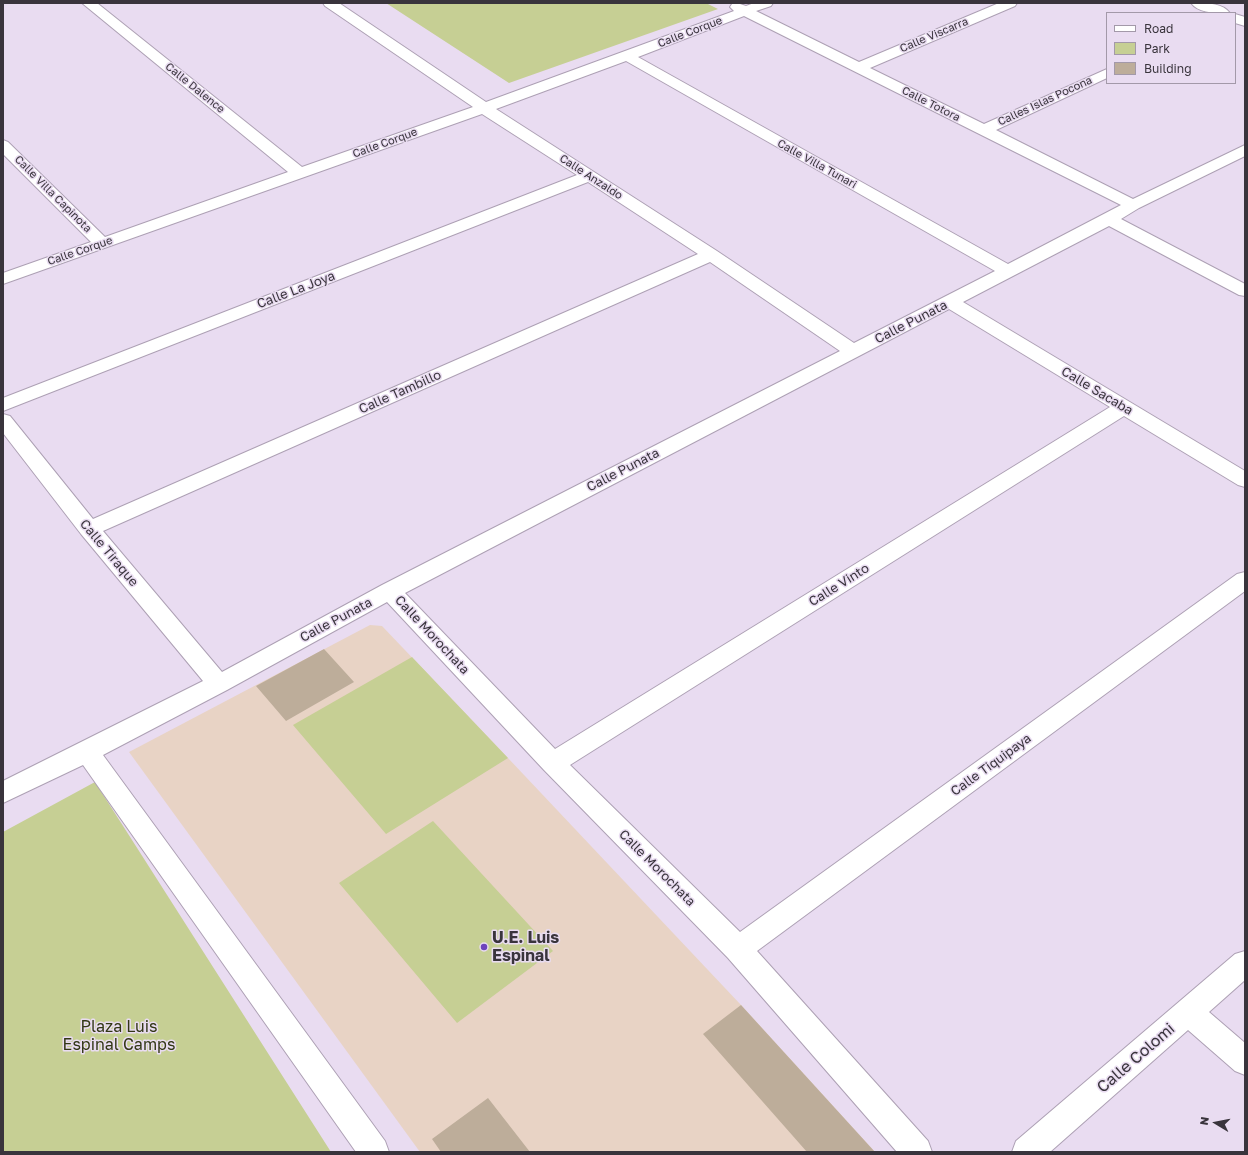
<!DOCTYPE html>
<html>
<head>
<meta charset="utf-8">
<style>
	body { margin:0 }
	#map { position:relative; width:1248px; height:1155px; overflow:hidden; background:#e9dcf1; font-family:"Golos Text",sans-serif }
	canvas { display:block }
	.frame { position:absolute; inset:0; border:4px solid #39343c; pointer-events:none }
	.legend { position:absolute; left:1106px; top:12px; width:130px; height:72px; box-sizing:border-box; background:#e9dcf1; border:1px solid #a399a9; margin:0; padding:5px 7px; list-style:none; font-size:12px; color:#39343c }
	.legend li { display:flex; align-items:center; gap:8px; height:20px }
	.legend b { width:20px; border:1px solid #a399a9 }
	.north { position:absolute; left:1196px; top:1103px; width:40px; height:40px; -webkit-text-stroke:3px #e9dcf1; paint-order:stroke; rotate:280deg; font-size:11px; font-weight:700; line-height:16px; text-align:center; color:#39343c }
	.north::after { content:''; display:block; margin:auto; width:14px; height:18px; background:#39343c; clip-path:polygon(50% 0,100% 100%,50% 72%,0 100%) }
</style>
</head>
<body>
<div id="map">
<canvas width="1248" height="1155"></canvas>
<div class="frame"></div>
<ul class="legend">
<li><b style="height:5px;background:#fff"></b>Road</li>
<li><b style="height:11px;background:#c6cf94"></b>Park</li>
<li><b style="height:11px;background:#bdad9a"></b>Building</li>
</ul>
<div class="north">N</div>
</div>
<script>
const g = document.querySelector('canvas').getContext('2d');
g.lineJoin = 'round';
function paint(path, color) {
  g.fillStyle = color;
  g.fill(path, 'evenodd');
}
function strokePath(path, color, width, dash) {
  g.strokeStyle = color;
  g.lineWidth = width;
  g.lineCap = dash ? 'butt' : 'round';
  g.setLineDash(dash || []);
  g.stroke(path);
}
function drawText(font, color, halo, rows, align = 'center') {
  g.font = font + ' "Golos Text",sans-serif';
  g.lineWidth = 3;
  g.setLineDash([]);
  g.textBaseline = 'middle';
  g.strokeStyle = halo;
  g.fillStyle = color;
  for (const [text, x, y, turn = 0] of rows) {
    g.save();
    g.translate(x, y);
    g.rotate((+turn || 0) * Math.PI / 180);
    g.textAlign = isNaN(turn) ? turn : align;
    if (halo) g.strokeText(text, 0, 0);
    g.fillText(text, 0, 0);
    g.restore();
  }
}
paint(new Path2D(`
	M370,625L382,626L508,758L741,1005L875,1152H420L129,752Z`), '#e8d3c5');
paint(new Path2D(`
	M386,3H706L718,9L509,83Z
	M412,657L508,758L386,834L293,725Z
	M95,782L331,1152H3V832Z
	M433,821L553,951L457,1023L339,883Z`), '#c6cf94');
paint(new Path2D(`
	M324,649L354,682L286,721L256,686Z
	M741,1005L875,1152H807L703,1034Z
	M488,1098L530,1152H441L432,1139Z`), '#bdad9a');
const minor = new Path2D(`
	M82,3H97L302,167L473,107L325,6L323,3H339L486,102L734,11L730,7L732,4L737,3L746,6L754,3H773L771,6L756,11L859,62L999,3H1017L1015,6L870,68L984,124L1107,69V78L996,130L1133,199L1245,145V156L1139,208L1121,219L1245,284V296L1239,295L1109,226L963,302L1245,471V487L1238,485L1124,416L570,765L740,932L1237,574L1245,572V591L757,951L928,1141L932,1152H897L728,958L544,770L387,602L227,690L103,755L385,1141L389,1152H356L83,765L3,803V781L203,681L81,534L3,433V414L10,416L93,519L698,254L588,182L3,411V398L577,175L482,114L3,284V273L91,242L3,154V140L8,142L105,237L288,172ZM744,16L1121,205L1008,264L638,57ZM626,61L995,271L854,343L717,251L496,109ZM710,262L840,351L382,585L222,672L103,531ZM949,309L1110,407L555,749L405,593Z
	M1191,3C1203,3 1222,2 1230,13C1218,13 1199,14 1191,3Z
	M1235,14L1245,17V26L1235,23Z
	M1245,951V980L1209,1012L1245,1043V1075L1235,1071L1188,1030L1050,1152H1012L1016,1141L1235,954Z`);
strokePath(minor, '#ada0b4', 2);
paint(minor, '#fff');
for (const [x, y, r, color] of [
	[484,947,4,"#6d44bc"]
]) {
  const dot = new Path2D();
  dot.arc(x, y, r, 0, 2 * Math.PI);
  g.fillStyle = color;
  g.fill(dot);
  strokePath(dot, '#e9dcf1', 1.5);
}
drawText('11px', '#39343c', '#e9dcf1', [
	["Calle Corque",690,32,-21],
	["Calle Viscarra",934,35,-23],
	["Calle Dalence",195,88,39],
	["Calles Islas Pocona",1045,101,-25],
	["Calle Totora",931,104,27],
	["Calle Corque",385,143,-20],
	["Calle Villa Tunari",817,164,29],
	["Calle Anzaldo",591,177,33],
	["Calle Villa Capinota",53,194,45],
	["Calle Corque",80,251,-19]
]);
drawText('13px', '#39343c', '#e9dcf1', [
	["Calle La Joya",296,290,-21],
	["Calle Punata",911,322,-27],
	["Calle Sacaba",1097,391,31],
	["Calle Tambillo",400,392,-24],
	["Calle Punata",623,470,-27],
	["Calle Tiraque",109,553,50],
	["Calle Vinto",839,585,-32],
	["Calle Punata",336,620,-28],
	["Calle Morochata",432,635,47],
	["Calle Tiquipaya",991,765,-36],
	["Calle Morochata",657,868,45]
]);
drawText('bold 16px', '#39343c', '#e9dcf1', [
	["U.E. Luis",492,938],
	["Espinal",492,956]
], 'left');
drawText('16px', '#323715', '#e9dcf1', [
	["Plaza Luis",119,1027],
	["Espinal Camps",119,1045]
]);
drawText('16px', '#39343c', '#e9dcf1', [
	["Calle Colomi",1136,1058,-41]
]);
</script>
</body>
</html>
